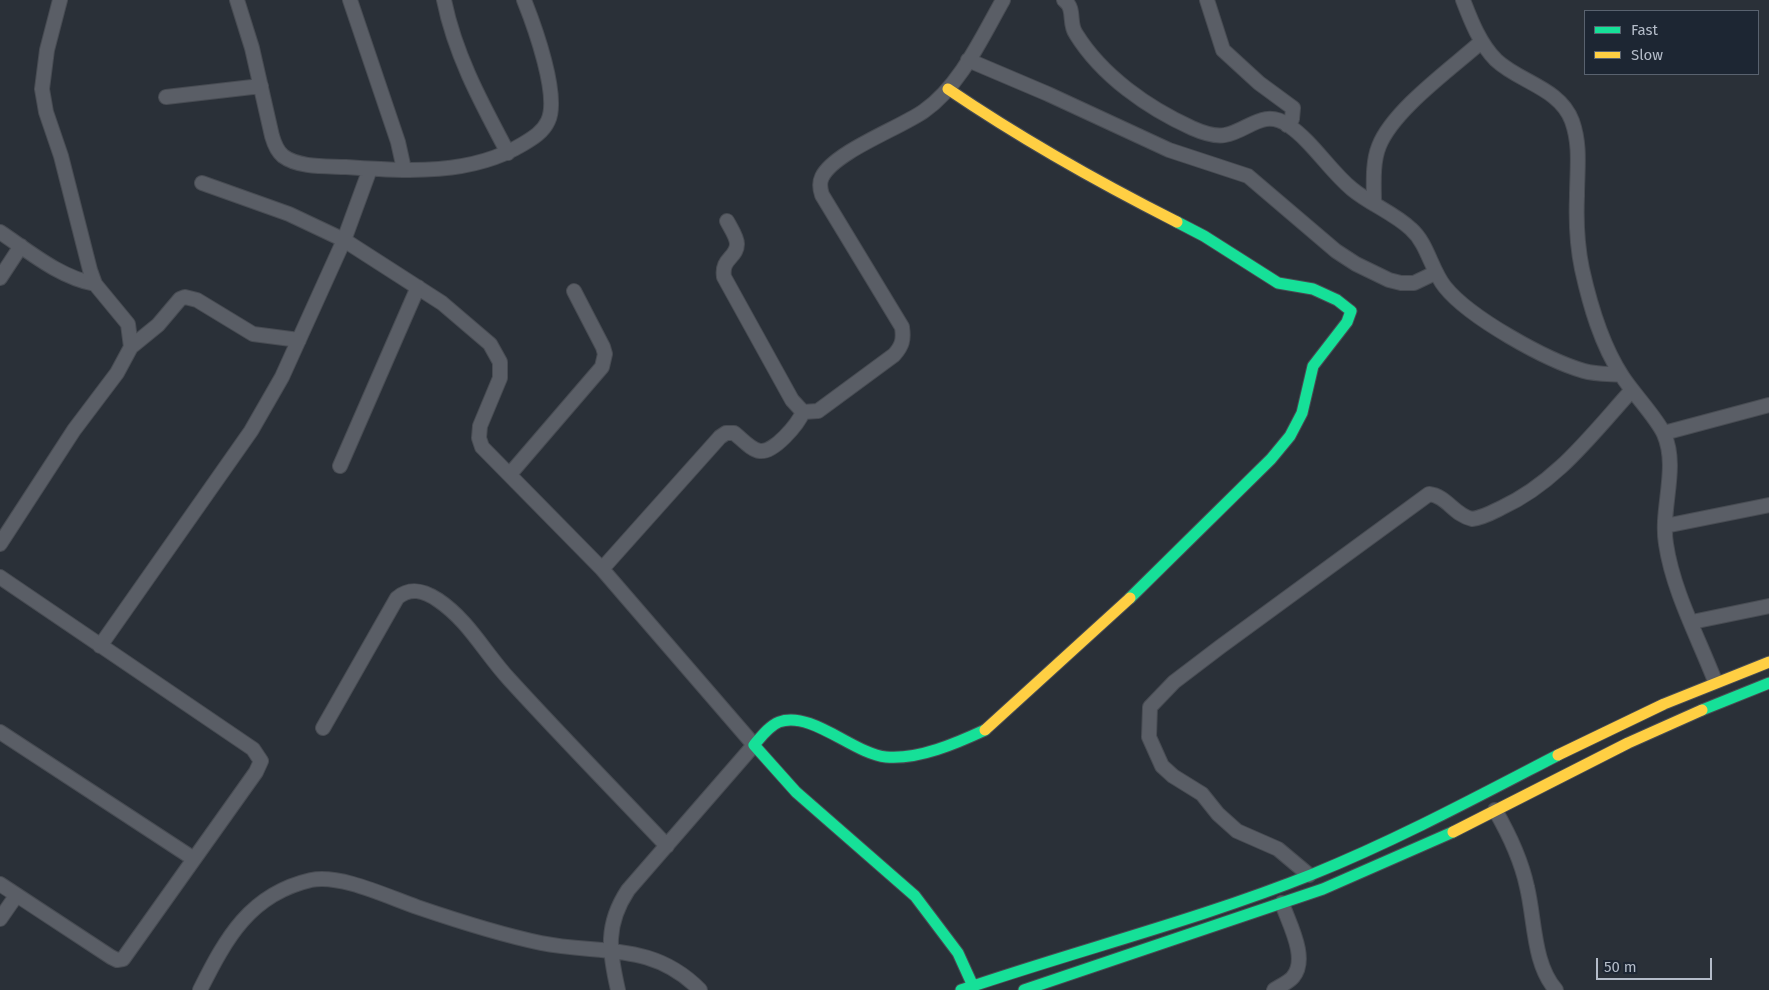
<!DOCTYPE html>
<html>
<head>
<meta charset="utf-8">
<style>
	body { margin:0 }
	#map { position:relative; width:1769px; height:990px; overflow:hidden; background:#2a3038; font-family:"Fira Sans",sans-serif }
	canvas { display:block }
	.legend { position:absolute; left:1584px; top:10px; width:175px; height:65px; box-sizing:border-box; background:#1d2633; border:1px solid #59626f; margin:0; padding:6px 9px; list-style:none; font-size:15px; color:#b4bcc9 }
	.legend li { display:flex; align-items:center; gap:10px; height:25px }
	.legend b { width:25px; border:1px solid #59626f }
	.scale { position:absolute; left:1596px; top:958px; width:116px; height:22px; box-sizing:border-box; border:2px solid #b4bcc9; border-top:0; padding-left:6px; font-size:15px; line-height:18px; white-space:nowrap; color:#b4bcc9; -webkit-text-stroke:4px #1d2633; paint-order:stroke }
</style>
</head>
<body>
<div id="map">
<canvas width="1769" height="990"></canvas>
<ul class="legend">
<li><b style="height:6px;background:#16e098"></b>Fast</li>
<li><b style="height:6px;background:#ffcf43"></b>Slow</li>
</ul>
<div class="scale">50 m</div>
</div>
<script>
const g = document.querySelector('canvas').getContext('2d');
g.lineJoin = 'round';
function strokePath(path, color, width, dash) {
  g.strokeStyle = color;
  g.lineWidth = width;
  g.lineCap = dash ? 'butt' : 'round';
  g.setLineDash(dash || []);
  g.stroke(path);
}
const street = new Path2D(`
	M237,0L252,48L272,136C274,143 277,151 283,156C299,168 327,166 346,167C406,171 470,176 523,144C533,138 543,132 548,121C560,96 534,25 524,0
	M350,0L398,142L404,169
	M444,0C455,55 482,104 508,153
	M1064,0C1076,9 1068,23 1076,34C1102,76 1148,108 1192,128C1201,132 1214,137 1225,135C1248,131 1263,108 1288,125C1313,142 1329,170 1352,189C1370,204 1394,213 1411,229C1428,244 1431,270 1445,287C1470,318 1546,360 1584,371C1595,374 1609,374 1621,375
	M1207,0L1223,50L1259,83L1293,108L1292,119L1287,125
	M1463,0C1471,21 1480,44 1496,60C1519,82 1560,88 1572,121C1581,146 1577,170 1577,196C1576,220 1577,245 1582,269C1590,305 1601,344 1622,376C1632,392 1657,418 1664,434C1679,468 1660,509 1666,544C1673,591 1698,637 1715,681
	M968,60L1048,94L1169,150L1248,176L1336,251L1356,264L1389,280L1401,283H1414L1435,273
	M166,97L261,86
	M370,169L344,240L442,303L490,344L500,362V378L480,426L479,438L482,447L602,569L754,745L628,890C605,925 609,951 618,990
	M1374,204C1374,186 1372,163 1379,146C1393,110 1452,68 1481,42
	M727,221C730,227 737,237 737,244C737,258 721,258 724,277L792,400L803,412L818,411L894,355C902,346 904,340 902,327L822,195C820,189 819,183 822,177C834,152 900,128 924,111C960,86 982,37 1003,0
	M0,232C30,252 59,277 95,284
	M0,278L21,246
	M131,347L158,325L180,299L185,297L197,300L253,334L299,340
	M1664,433L1769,405
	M340,466L418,287
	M510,474L602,367L605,354L603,347L574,291
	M1665,526L1769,505
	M0,544L74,430L117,373L131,347L128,324L95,284L90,270L61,156L46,112L42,89L47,50L60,0
	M602,569L720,437L726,433H734C741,438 751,450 760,451C774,453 798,424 803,412
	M0,577L253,749L261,761L256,772L123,959L117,960L111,957L0,884
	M1692,622L1769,606
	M100,646L251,431L282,377L344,240L289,214L202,183
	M323,728L397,598C410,587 423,590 438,600C468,620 485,653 509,679C561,736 614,790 667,846
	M0,732L194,859
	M1495,810C1509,834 1521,859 1527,887C1535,920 1533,964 1556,990
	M1309,875L1278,849L1237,831L1218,814L1202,794L1173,776L1162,766L1149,737L1150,707L1174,682L1220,647L1429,494C1447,496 1454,515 1472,519C1482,518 1491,513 1501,508C1556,483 1592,434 1632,390
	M0,919L16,896
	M200,990C226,938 250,894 311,880C341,874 388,897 417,907C458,921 498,934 541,943C600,955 652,941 700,990
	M1274,990C1280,986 1289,982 1293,977C1309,958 1288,922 1282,903`);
const fast = new Path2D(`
	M1130,598L1271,459L1290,436L1302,413L1313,366L1347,322L1351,311L1337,300L1313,289L1278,283L1204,236L1177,222
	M1702,710L1769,683
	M973,986L958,953L915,896L796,792L754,745C761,737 769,726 779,722C811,710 854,754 886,757C918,760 957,743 985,730
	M961,990C1078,950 1198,920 1313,874C1397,840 1477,797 1558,755
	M1024,990L1323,889L1453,832`);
const slow = new Path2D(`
	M948,89C1023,140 1096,181 1177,222
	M985,730L1130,598
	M1558,755L1664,704L1769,662
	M1453,832L1628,743L1702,710`);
strokePath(street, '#484c53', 16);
strokePath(fast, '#484c53', 13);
strokePath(slow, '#484c53', 13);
strokePath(street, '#5a5e66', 14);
strokePath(fast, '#16e098', 11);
strokePath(slow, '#ffcf43', 11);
</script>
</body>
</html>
